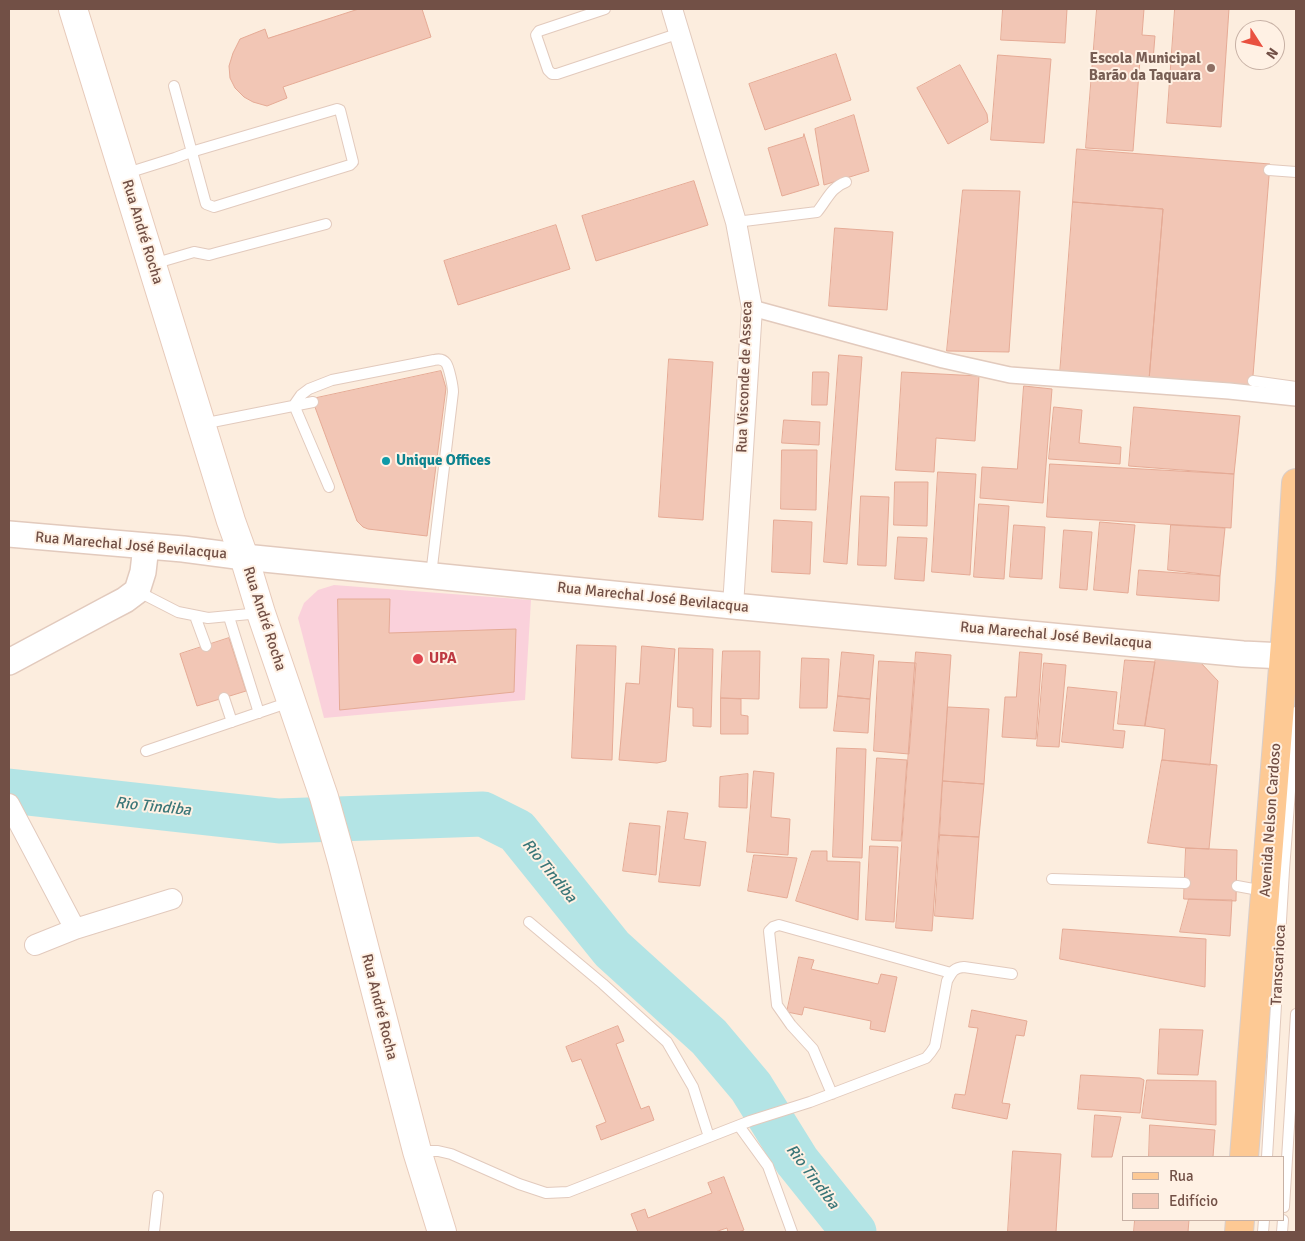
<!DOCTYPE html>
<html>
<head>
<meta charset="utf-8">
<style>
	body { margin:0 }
	#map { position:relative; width:1305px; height:1241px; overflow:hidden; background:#fcedde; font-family:Signika,sans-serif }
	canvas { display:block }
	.frame { position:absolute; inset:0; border:10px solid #725046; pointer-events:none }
	.legend { position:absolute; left:1122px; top:1156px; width:162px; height:65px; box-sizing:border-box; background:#fff1e4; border:1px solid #c7b1a5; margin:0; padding:6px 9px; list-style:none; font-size:15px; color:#725046 }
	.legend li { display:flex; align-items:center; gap:10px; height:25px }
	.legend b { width:25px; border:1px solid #c7b1a5 }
	.north { position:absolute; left:1235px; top:20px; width:50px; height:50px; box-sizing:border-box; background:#fff1e4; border:1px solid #c7b1a5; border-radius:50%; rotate:125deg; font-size:14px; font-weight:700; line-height:20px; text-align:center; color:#725046 }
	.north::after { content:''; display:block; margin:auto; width:18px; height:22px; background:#e95140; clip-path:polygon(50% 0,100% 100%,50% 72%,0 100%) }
</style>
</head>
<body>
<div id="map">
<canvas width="1305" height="1241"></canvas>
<div class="frame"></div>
<ul class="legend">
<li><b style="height:6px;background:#fdc994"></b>Rua</li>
<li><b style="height:14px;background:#f2c6b5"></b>Edifício</li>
</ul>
<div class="north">N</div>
</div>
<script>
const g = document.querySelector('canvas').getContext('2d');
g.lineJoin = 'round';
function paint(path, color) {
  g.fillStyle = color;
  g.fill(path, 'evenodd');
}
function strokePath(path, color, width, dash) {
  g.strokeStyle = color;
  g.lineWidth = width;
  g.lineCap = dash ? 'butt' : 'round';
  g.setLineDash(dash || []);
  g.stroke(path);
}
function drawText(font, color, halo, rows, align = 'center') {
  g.font = font + ' Signika,sans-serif';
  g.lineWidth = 4;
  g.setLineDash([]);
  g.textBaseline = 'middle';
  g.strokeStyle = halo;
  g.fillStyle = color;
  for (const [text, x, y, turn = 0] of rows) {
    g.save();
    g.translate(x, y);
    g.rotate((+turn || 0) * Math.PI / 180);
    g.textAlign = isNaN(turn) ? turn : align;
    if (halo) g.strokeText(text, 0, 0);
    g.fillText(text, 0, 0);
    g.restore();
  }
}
paint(new Path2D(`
	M334,585L531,600L525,700L324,718L298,618L304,603L318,590Z`), '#fad1db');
strokePath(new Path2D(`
	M9,791L279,821L483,814L517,831L612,949L709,1037L751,1087L797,1161L854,1232`), '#b3e4e5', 45);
const building = new Path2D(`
	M359,9H422L431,37L283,87L287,98L267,106L253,102L244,97L235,88L230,78L229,66L233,53L240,39L265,29L268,38Z
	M1003,9H1067L1065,43L1001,40Z
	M1097,9H1144L1142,35L1155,36L1153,60L1140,59L1133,151L1086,148Z
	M1175,9H1229L1221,127L1167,123Z
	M836,54L851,100L765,130L749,84Z
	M998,55L1051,59L1044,143L991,140Z
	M960,65L987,114L988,122L948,144L917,88Z
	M854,115L869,171L824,185L815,129Z
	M804,134L819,185L782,196L768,148L803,137Z
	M1077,149L1270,164L1252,388L1149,380L1163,209L1073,202Z
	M694,181L708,225L596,261L582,216Z
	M963,190L1020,191L1009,352L947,351Z
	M1073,202L1163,209L1149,380L1060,374Z
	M556,225L570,269L458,305L444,261Z
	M835,228L893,232L887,310L829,306Z
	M839,355L862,357L847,564L824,562Z
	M669,359L713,362L703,520L659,517Z
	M441,371L446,388L427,536L368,529L363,527L357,521L312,399Z
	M813,372H827L829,373L827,405H812Z
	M902,372L979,376L975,441L936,438L934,472L896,470Z
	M1024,386L1052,389L1043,503L980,498L982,467L1017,469Z
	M1054,407L1082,410L1079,443L1121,447L1120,464L1049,459Z
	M1134,407L1240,416L1234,474L1129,466Z
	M784,420L820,422L819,445L782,443Z
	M782,450H817L816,510L781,509Z
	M1050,464L1234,474L1231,528L1047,517Z
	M938,472L976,474L970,575L932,572Z
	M895,482H928L927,526L894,525Z
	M861,496L889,497L886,566L858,565Z
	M979,504L1009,506L1004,579L974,577Z
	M774,520L812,522L810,574L772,572Z
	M1100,522L1135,525L1128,593L1094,590Z
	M1014,525L1045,527L1042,579L1010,577Z
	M1171,525L1225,528L1220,576L1168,570Z
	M1064,530L1092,532L1087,590L1060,588Z
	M898,537L927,538L924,581L895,579Z
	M1139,570L1220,576L1219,601L1137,595Z
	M338,599H390L389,633L516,629L514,692L340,710Z
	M229,638L246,691L197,706L180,654Z
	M577,645L616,646L612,760L572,758Z
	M642,646L675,649L666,761L657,763L619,760L626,683L639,684Z
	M679,648L713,649L711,727L693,726V708L678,707Z
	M723,651H760L759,699L721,698Z
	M842,652L874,655L870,699L838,696Z
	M916,652L951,655L932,931L896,928Z
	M1020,652L1042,654L1036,739L1002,737L1005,697H1016Z
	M1156,657L1200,662L1218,681L1210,765L1162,760L1165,729L1145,726Z
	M802,658L829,659L827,708H800Z
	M1125,660L1155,662L1145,726L1118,724Z
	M879,661L916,663L909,754L874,751Z
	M1044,663L1066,665L1059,747L1037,746Z
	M1068,687L1117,692L1113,730L1125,731L1123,748L1062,742Z
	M838,696L870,699L868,733L834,731Z
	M721,698L741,699V715L748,716V734H721Z
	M948,707L989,709L984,784L943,781Z
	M837,748L866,749L862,858L833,857Z
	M877,758L907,760L901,841L872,840Z
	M1162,760L1217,765L1209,849L1186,848L1148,843Z
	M754,771L774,773L771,817L790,819L788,855L747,852Z
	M748,774L747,808L719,807L720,777Z
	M943,781L984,784L979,837L940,835Z
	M668,811L688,813L684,839L706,842L700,886L659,882Z
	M630,823L660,826L656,875L623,871Z
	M940,835L979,837L973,919L935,916Z
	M870,846L898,847L894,922L866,920Z
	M1186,848L1237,850L1236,901L1184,899Z
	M812,851H827V861L860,862L858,920L796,901Z
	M754,855L797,858L787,898L748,891Z
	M1189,899L1232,900L1230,936L1180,932Z
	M1063,929L1206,939L1205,987L1060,959Z
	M799,957L814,960L811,969L878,984L881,974L897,977L885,1032L870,1029L871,1021L804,1007L802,1015L787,1012Z
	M972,1010L1027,1021L1024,1036L1016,1035L1002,1103L1010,1104L1007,1119L952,1108L955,1094L965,1095L978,1028L969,1027Z
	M618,1026L624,1041L616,1044L641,1109L649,1106L654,1120L601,1140L596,1126L606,1122L581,1059L572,1062L566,1047Z
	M1160,1029L1203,1030L1198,1075L1158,1074Z
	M1081,1075L1140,1078L1144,1080L1140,1113L1078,1109Z
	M1147,1080L1216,1081V1125L1142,1118Z
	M1095,1115L1121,1117L1112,1157H1092Z
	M1150,1125L1215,1130L1213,1157H1149Z
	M1013,1151L1061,1154L1056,1232H1008Z
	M724,1177L744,1230L738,1232H728L727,1228L715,1232H638L631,1214L645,1209L648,1218L712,1193L708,1183Z
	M1135,1220H1189L1188,1232H1134Z`);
paint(building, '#f2c6b5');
strokePath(building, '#e5aa95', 1);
const service = new Path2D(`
	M605,9L539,31L536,35L548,70L552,74H557L680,33
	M1269,170L1296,172
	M124,174L175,158L191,152L337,109L340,110L353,162L350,165L214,207L206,204L174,86
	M736,222L817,212C827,200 831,187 846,182
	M153,264L194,252L209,255L216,253L326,224
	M1253,381L1296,387
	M202,424L313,402
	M329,487L294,405L301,395L309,389L332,380L434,360C438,359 443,359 446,363C449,367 453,386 453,392L431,575
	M137,591L178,612L208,618L260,613
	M195,616L206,646
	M229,617L259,713
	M224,698L232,722
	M146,751L290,702
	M1052,879L1185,883
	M1237,886L1264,891
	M529,922L603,984L667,1042L693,1087L709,1137
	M832,1094L813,1049L791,1025L777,1005L769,931L773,927L779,925L951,973
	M739,1126L768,1166L792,1232
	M418,1151H438L451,1154L519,1184L546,1193L568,1192L750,1121L810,1102L926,1058L931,1052L935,1046L947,981C952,972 953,968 964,967L1012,974
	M1267,1157L1284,870L1296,712
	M1284,1207L1296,1014
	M154,1232L158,1196
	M1263,1232L1264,1220
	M1282,1232L1283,1220`);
const pedestrian = new Path2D(`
	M752,308L943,360L1010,375L1229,391L1296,398`);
const minor = new Path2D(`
	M672,9L736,222L752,308L733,606
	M9,804L75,929
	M35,945L75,929L172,899`);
const tertiary = new Path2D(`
	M9,534L183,549L244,557L733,606L1243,654L1284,656L1296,651
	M9,662L106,610L125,600L137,591L143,572L146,546`);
const secondary = new Path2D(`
	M73,9L231,521L244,557L261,613L324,797L342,861L417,1151L442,1232`);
const primary = new Path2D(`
	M1244,1157L1282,680L1290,581L1296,483
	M1239,1232L1240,1220`);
strokePath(service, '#e2cabd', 12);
strokePath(pedestrian, '#e2cabd', 18);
strokePath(minor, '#e2cabd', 22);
strokePath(tertiary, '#e2cabd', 28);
strokePath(secondary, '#e7caba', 30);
strokePath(primary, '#d8cecb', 30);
strokePath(service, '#fff', 10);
strokePath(pedestrian, '#fff', 15);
strokePath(minor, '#fff', 20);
strokePath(tertiary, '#fff', 25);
strokePath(secondary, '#fff', 28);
strokePath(primary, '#fdc994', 28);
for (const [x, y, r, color] of [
	[1211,68,5,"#8d6e63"],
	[386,461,5,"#0f9aa8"],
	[418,659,6,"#e0444e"]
]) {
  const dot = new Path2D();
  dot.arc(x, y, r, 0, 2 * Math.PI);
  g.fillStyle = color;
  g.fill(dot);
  strokePath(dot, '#fff1e4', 2);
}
drawText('bold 15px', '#785e54', '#fff1e4', [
	["Escola Municipal",1201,59],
	["Barão da Taquara",1201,76]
], 'right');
drawText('15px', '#725046', '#fff1e4', [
	["Rua André Rocha",142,232,73],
	["Rua Visconde de Asseca",745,377,-88],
	["Rua Marechal José Bevilacqua",131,546,5],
	["Rua Marechal José Bevilacqua",653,598,6],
	["Rua André Rocha",264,619,72],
	["Rua Marechal José Bevilacqua",1056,636,5],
	["Avenida Nelson Cardoso",1271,820,-86],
	["Transcarioca",1279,965,-87],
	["Rua André Rocha",379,1007,76]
]);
drawText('bold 15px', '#0d838f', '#fff1e4', [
	["Unique Offices",396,461]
], 'left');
drawText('bold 15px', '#be3a42', '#fff1e4', [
	["UPA",429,659]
], 'left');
drawText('italic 16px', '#3a7678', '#fff1e4', [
	["Rio Tindiba",153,807,6],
	["Rio Tindiba",549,871,51],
	["Rio Tindiba",812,1177,53]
]);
</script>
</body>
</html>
